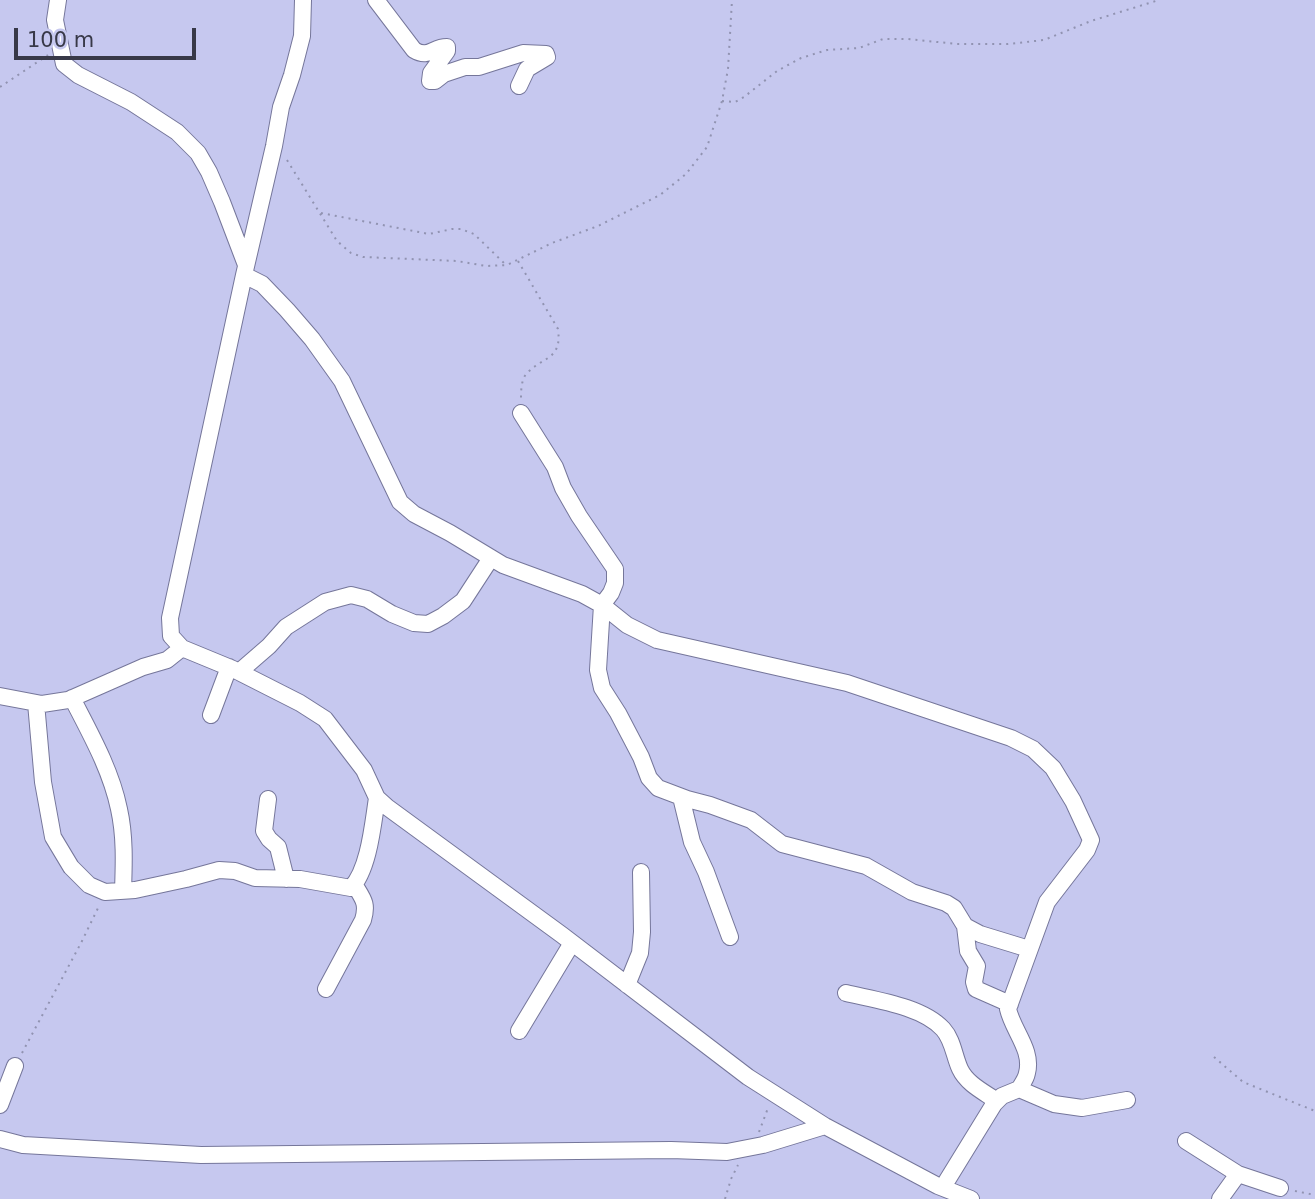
<!DOCTYPE html>
<html>
<head>
<meta charset="utf-8">
<style>
	body { margin:0 }
	#map { position:relative; width:1315px; height:1199px; overflow:hidden; background:#c6c8ef; font-family:"DejaVu Sans",sans-serif }
	canvas { display:block }
	.scale { position:absolute; left:14px; top:28px; width:182px; height:32px; box-sizing:border-box; border:4px solid #383948; border-top:0; padding-left:9px; font-size:21px; line-height:24px; white-space:nowrap; color:#383948; -webkit-text-stroke:5px #c6c8ef; paint-order:stroke }
</style>
</head>
<body>
<div id="map">
<canvas width="1315" height="1199"></canvas>
<div class="scale">100 m</div>
</div>
<script>
const g = document.querySelector('canvas').getContext('2d');
g.lineJoin = 'round';
function strokePath(path, color, width, dash) {
  g.strokeStyle = color;
  g.lineWidth = width;
  g.lineCap = dash ? 'butt' : 'round';
  g.setLineDash(dash || []);
  g.stroke(path);
}
const minor = new Path2D(`
	M58,0L55,20L64,64L78,75L131,102L177,132L198,153L209,172L222,202L246,265
	M303,0L302,36L292,75L281,107L274,146L244,275L170,618L171,636L182,648L233,669L300,703L325,719L364,770L377,798L387,807L562,935L748,1077L825,1126L938,1186L971,1199
	M376,0L414,50C429,59 432,47 447,47V51L431,73L430,81H435L444,74L465,67H479L523,53L546,54L547,57L527,69L519,86
	M244,275L262,284L287,310L312,339L342,381L400,502L414,514L450,533L503,565L582,594L602,605L627,625L657,640L847,683L1011,738L1033,749L1053,768L1073,801L1091,840L1087,850L1047,902L1008,1009C1013,1031 1033,1050 1027,1073C1026,1079 1022,1084 1019,1089L1002,1096L994,1104L943,1187
	M521,413L555,467L563,488L579,516L615,569V583L611,593L602,605L598,670L602,688L618,713L641,757L649,778L658,788L687,799L710,805L751,820L782,844L866,866L912,892L946,903L954,908L965,926L980,934L1029,949
	M239,672L269,646L286,627L325,602L351,595L367,599L392,614L414,623L428,624L443,616L463,601L491,558
	M0,696L42,704L68,700L143,667L167,660L182,648
	M72,698C90,733 111,770 119,809C125,836 124,863 123,891
	M36,703L43,782L53,837L71,867L89,885L105,892L135,890L186,879L219,870L235,871L255,878L300,879L351,888C369,870 373,823 377,798
	M211,715L229,667
	M681,797L692,842L706,872L730,937
	M268,799L264,831L269,839L278,847L286,879
	M965,926L968,951L977,966L974,982L976,989L1010,1004
	M627,985L640,953L642,932L641,872
	M326,989L363,920C368,903 363,899 354,884
	M846,993C875,1000 922,1006 943,1029C953,1040 954,1056 960,1069C967,1084 984,1092 997,1101
	M519,1031L572,943
	M1019,1089L1054,1104L1082,1108L1127,1100
	M0,1105L15,1066
	M0,1139L23,1145L201,1155L671,1150L727,1152L763,1145L825,1126
	M1186,1141L1238,1174L1280,1188
	M1220,1199L1238,1174`);
strokePath(minor, '#75769a', 18);
strokePath(new Path2D(`
	M0,87L48,55
	M722,101L735,102L744,97L777,71L801,58L827,50L859,48L883,39H908L957,44H1008L1044,40L1091,21L1159,0
	M287,160L337,241L351,253L363,257L457,261L486,266L507,265L552,243L598,226L660,195L686,174L707,147L722,101L728,69L732,0
	M321,213L429,234L452,229H461L474,234L506,265
	M518,261L558,329C562,359 545,356 528,372C521,378 521,391 521,399
	M22,1053L81,943L99,906
	M1214,1057L1243,1082L1315,1111
	M759,1132L768,1108
	M1295,1191L1315,1195
	M725,1199L731,1179L738,1165`), '#9193b1', 2, [2, 5]);
strokePath(minor, '#fff', 16);
</script>
</body>
</html>
